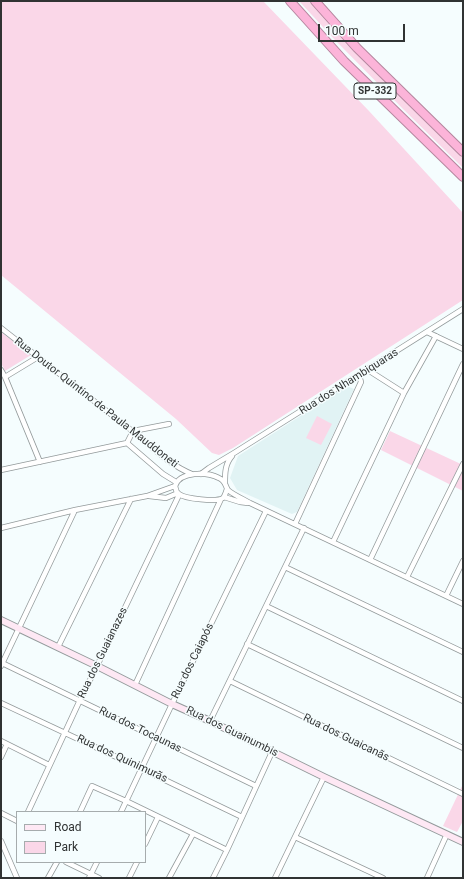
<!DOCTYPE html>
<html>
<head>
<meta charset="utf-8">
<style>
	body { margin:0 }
	#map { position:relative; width:464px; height:879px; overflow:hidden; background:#f5fdfe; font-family:Roboto,sans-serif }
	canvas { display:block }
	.frame { position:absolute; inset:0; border:2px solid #303333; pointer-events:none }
	.legend { position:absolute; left:16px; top:811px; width:130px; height:52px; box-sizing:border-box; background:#f5fdfe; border:1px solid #a6acad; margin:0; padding:5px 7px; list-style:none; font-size:12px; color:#303333 }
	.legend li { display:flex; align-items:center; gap:8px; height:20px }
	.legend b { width:20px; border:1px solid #a6acad }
	.scale { position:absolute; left:318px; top:24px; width:87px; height:18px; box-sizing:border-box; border:2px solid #303333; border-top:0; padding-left:5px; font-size:12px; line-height:14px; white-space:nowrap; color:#303333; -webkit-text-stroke:3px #f5fdfe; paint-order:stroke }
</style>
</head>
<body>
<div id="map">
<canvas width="464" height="879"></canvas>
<div class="frame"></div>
<ul class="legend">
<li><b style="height:5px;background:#fee8f4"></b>Road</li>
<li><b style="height:11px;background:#fad7e8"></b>Park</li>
</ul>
<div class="scale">100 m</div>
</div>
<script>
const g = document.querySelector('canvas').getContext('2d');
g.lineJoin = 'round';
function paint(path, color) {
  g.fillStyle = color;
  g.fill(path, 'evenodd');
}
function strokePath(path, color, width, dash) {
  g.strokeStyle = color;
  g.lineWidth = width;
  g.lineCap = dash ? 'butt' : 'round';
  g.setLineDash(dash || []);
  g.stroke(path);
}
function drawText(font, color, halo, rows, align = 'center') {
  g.font = font + ' Roboto,sans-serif';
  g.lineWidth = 3;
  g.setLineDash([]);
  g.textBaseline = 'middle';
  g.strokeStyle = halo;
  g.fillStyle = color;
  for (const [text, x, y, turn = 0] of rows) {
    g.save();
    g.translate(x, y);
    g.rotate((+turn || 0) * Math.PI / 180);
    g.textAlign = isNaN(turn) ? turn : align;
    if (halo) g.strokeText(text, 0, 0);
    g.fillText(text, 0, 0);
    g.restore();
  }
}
paint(new Path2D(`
	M347,386L354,389L297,512L292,514L237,490L230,478L238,456Z`), '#e1f3f4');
paint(new Path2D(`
	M1,1H263L369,111L463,213V300L233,448L219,455L212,453L176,419L1,275Z
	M299,1H309L343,38L463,158V168L403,109L335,40Z
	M1,332L31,355L5,371L1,363Z
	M317,416L332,424L321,445L306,438Z
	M390,431L463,465V491L381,450Z
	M463,784V821L457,832L443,826Z`), '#fad7e8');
const street = new Path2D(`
	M1,328C44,362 88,396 131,430C150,445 169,465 192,474
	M427,332L463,349
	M1,370L5,377L40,462
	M368,370L404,393
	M5,377L38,357
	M133,431L169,424
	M127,443L163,474L176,482
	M1,470L127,443L133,431
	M201,474L209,468L234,453L463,309
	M225,483C225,473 225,464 232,456
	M227,489C226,492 225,496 223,498C217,502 185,499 179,494C176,493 176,489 175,486C180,471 207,472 219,478C226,481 225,486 228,490C232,494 245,500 250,503L463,604
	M149,496L166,498L178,493
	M224,497L240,502L248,503
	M295,524L361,382L359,375
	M1,528L75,510L147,496L175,486
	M333,542L404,393L436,336
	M370,560L463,364
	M285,567L463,652
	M407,577L463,464
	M446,596L463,561
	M266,606L463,701
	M247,644L463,748
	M58,647L131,499
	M2,663L256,786
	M1,666L75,510
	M230,681L463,794
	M135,685L221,499
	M1,703L142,769L242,817
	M210,721L304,528
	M1,741L49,765
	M1,757L7,744
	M28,812L80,700L97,666L179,495
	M80,812L92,786L126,801L227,850
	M121,812L172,704L266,511
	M1,813L17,821
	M295,837L383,878
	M1,841L17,878
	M145,844L158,817
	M66,862L99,878
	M48,878L57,862
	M89,878L97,862
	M129,878L137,862
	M169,878L193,834
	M213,878L227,850L272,752
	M275,878L324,777
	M427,878L447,834`);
const secondary = new Path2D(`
	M1,620L97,666L172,704L210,721L324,777L463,842`);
const highway = new Path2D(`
	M290,1L344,61L463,177
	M315,1L357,48L463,152`);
strokePath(street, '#939a9b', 6);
strokePath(secondary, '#939a9b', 8);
strokePath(highway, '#b5879f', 10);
strokePath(street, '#fff', 4.5);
strokePath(secondary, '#fee8f4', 6);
strokePath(highway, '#fcb4d9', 8);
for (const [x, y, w] of [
	[375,91,42]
]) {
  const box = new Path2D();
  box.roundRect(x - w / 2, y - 8, w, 16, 3);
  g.fillStyle = '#f5fdfe';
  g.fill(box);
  strokePath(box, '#303333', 1);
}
drawText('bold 10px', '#303333', null, [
	["SP-332",375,91]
]);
drawText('11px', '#303333', '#f5fdfe', [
	["Rua dos Nhambiquaras",349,382,-32],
	["Rua Doutor Quintino de Paula Mauddoneti",96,403,38],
	["Rua dos Guaianazes",103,653,-64],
	["Rua dos Caiapós",193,661,-64],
	["Rua dos Tocaunas",140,730,26],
	["Rua dos Guainumbis",232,732,26],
	["Rua dos Guaicanãs",346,738,26],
	["Rua dos Quinimurãs",122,759,25]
]);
</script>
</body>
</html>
